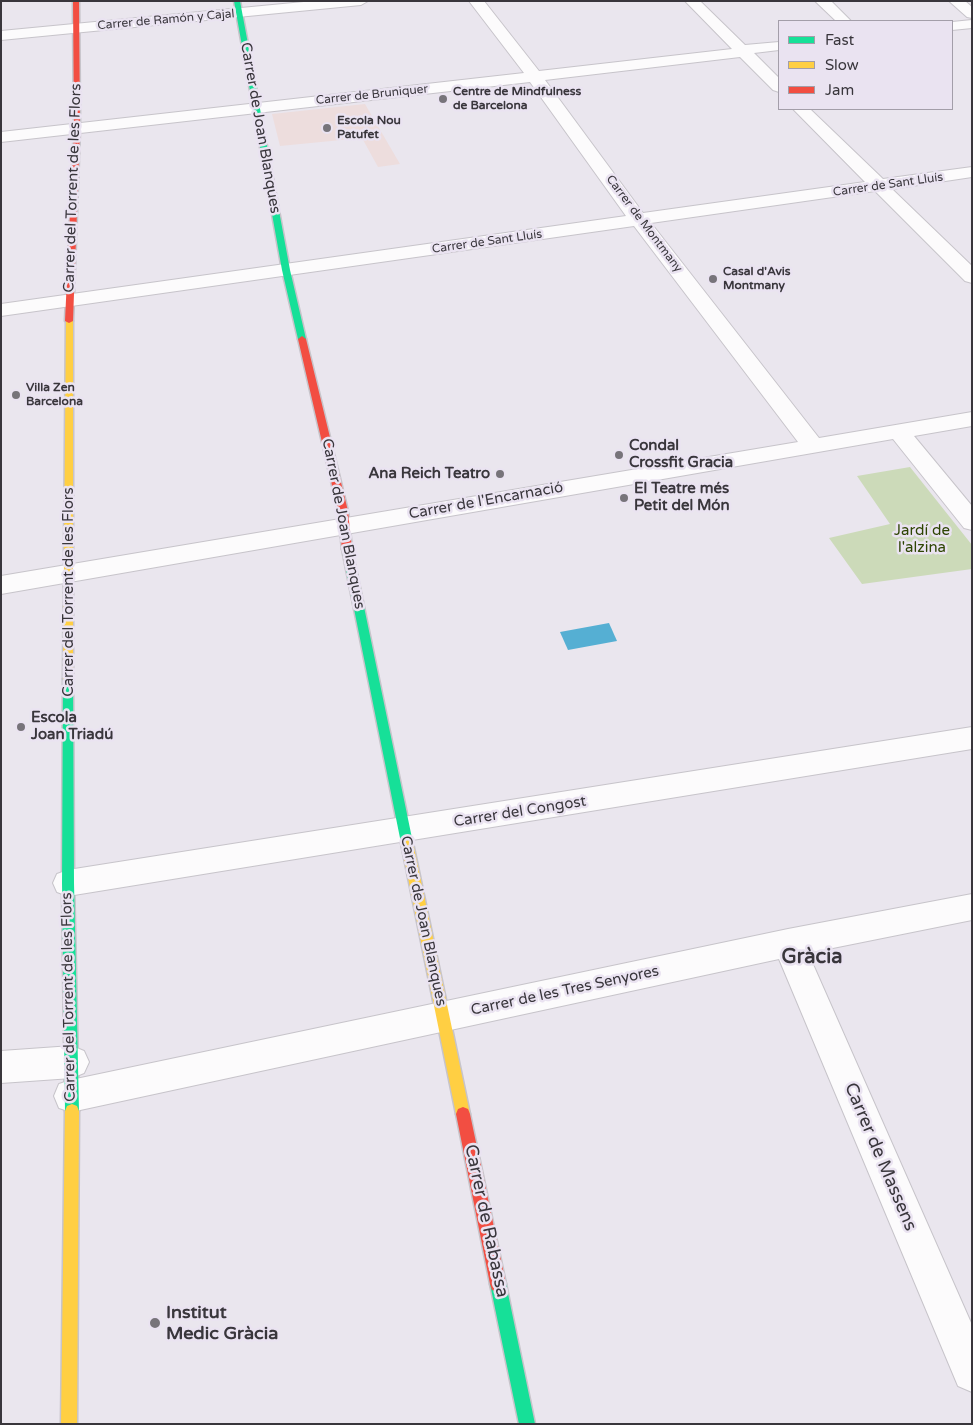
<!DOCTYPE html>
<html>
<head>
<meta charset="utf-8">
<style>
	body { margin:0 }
	#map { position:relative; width:973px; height:1425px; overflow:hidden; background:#eae6ee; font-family:"Varela Round",sans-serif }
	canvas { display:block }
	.frame { position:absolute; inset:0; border:2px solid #39363c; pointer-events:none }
	.legend { position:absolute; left:778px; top:20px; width:175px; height:90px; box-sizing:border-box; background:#eae3f1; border:1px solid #a39ea9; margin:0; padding:6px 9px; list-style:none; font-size:15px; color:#39363c }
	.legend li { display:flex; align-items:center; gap:10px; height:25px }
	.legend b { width:25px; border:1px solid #a39ea9 }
</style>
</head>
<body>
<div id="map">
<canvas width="973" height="1425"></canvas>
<div class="frame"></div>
<ul class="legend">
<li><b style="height:6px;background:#16e098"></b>Fast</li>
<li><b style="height:6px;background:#ffcf43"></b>Slow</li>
<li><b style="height:6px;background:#f24e42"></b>Jam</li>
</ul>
</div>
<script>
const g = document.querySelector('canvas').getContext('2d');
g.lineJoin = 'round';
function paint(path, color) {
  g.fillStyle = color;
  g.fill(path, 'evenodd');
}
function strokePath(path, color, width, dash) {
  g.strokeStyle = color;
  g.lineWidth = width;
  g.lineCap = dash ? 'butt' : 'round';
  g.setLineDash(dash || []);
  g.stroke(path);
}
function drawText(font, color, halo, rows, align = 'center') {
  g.font = font + ' "Varela Round",sans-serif';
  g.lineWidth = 5;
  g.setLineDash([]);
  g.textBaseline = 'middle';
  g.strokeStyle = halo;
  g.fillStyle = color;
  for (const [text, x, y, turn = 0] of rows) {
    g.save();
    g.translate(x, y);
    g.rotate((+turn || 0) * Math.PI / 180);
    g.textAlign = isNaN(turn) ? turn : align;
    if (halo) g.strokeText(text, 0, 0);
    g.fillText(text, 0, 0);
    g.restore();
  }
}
paint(new Path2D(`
	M365,104L400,164L378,167L362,138L280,146L272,114Z`), '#eddddd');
paint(new Path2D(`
	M910,467L972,545V569L862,584L829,538L890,524L857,476Z`), '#ccdab9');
paint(new Path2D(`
	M609,623L617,641L568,650L560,632Z`), '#55afd3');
const street = new Path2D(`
	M314,1H368L361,5L1,40V31Z
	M469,1H484L539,71L732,49L685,1H700L745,45L779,42V50L754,53L779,78V92L773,90L740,57L545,80L643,213L865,182L793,109H810L883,179L972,167V177L892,189L972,266V283L965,281L875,191L651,223L819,438L972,412V426L914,436L972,506V530L964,528L893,439L1,594V576L798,442L634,226L1,316V304L626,216L530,82L1,142V132L524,73Z
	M815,1H831L851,21H836Z
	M949,1H965L972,7V18L967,17Z
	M972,20V28L952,30V22Z
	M972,727V749L68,896L57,892L53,883L57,874L68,870Z
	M972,894V920L808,953L972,1325V1392L958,1386L779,959L71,1112L59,1108L54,1096L59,1084L71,1080L788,929Z
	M72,1046L84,1051L89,1062L84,1073L72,1078L1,1083V1051Z`);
const fast = new Path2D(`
	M234,1H240L290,270L306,339L302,342L298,339L282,270Z
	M347,546L352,549L413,843L411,847L407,848L403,847L401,843L342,549Z
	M68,675L73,679L74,883L79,1111L77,1116L72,1118L67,1116L65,1111L62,883L63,679Z
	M498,1276L504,1278L506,1284L535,1424H519L490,1284L492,1278Z`);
const slow = new Path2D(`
	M66,319H69L73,321V679L68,683L63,679Z
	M407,838L411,839L413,843L470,1114L468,1119L463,1121L458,1119L456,1114L401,843L403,839Z
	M72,1104L77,1106L79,1111L77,1424H61L65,1111L67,1106Z`);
const jam = new Path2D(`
	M73,1H79L80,128L73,321L69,323L65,321L74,128Z
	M302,336L306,339L348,511L352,549L347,552L342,549L338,511L298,339Z
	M463,1107L468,1109L470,1114L506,1284L504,1290L498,1292L492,1290L490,1284L456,1114L458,1109Z`);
strokePath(street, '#c7c4ca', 2);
strokePath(fast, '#c7c4ca', 3);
strokePath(slow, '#c7c4ca', 3);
strokePath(jam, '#c7c4ca', 3);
paint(street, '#fcfbfc');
paint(fast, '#16e098');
paint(slow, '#ffcf43');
paint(jam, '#f24e42');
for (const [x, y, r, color] of [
	[443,99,5,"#77747a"],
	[327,128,5,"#77747a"],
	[713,279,5,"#77747a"],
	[16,395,5,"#77747a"],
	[619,455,5,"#77747a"],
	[500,474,5,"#77747a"],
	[624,498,5,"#77747a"],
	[21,727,5,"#77747a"],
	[155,1323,6,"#77747a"]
]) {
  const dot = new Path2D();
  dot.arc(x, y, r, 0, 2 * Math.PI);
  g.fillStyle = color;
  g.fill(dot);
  strokePath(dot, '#eae3f1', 2);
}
drawText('12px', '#39363c', '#eae3f1', [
	["Carrer de Ramón y Cajal",166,20,-5],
	["Carrer de Bruniquer",372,95,-6],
	["Carrer de Sant Lluís",888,185,-8],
	["Carrer de Montmany",644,224,53],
	["Carrer de Sant Lluís",487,242,-8]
]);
drawText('bold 12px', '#39363c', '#eae3f1', [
	["Centre de Mindfulness",453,92],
	["de Barcelona",453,106],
	["Escola Nou",337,121],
	["Patufet",337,135],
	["Casal d'Avis",723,272],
	["Montmany",723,286],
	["Villa Zen",26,388],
	["Barcelona",26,402]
], 'left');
drawText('15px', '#39363c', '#eae3f1', [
	["Carrer de Joan Blanques",260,128,80],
	["Carrer del Torrent de les Flors",73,188,-88],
	["Carrer de l'Encarnació",486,501,-10],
	["Carrer de Joan Blanques",343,524,79],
	["Carrer del Torrent de les Flors",69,592,-90],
	["Carrer del Congost",520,812,-9],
	["Carrer de Joan Blanques",423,921,78],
	["Carrer de les Tres Senyores",565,991,-12],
	["Carrer del Torrent de les Flors",69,997,-91]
]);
drawText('bold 15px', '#39363c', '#eae3f1', [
	["Condal",629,446],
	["Crossfit Gracia",629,463],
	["Ana Reich Teatro",490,474,"right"],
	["El Teatre més",634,489],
	["Petit del Món",634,506],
	["Escola",31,718],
	["Joan Triadú",31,735]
], 'left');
drawText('15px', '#2e4503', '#eae3f1', [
	["Jardí de",922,531],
	["l'alzina",922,548]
]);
drawText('18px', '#39363c', '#eae3f1', [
	["Carrer de Massens",880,1157,67],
	["Carrer de Rabassa",486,1221,78]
]);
drawText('bold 18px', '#39363c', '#eae3f1', [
	["Institut",166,1313],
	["Medic Gràcia",166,1334]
], 'left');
drawText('bold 20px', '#39363c', '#eae3f1', [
	["Gràcia",812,958]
]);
</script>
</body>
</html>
